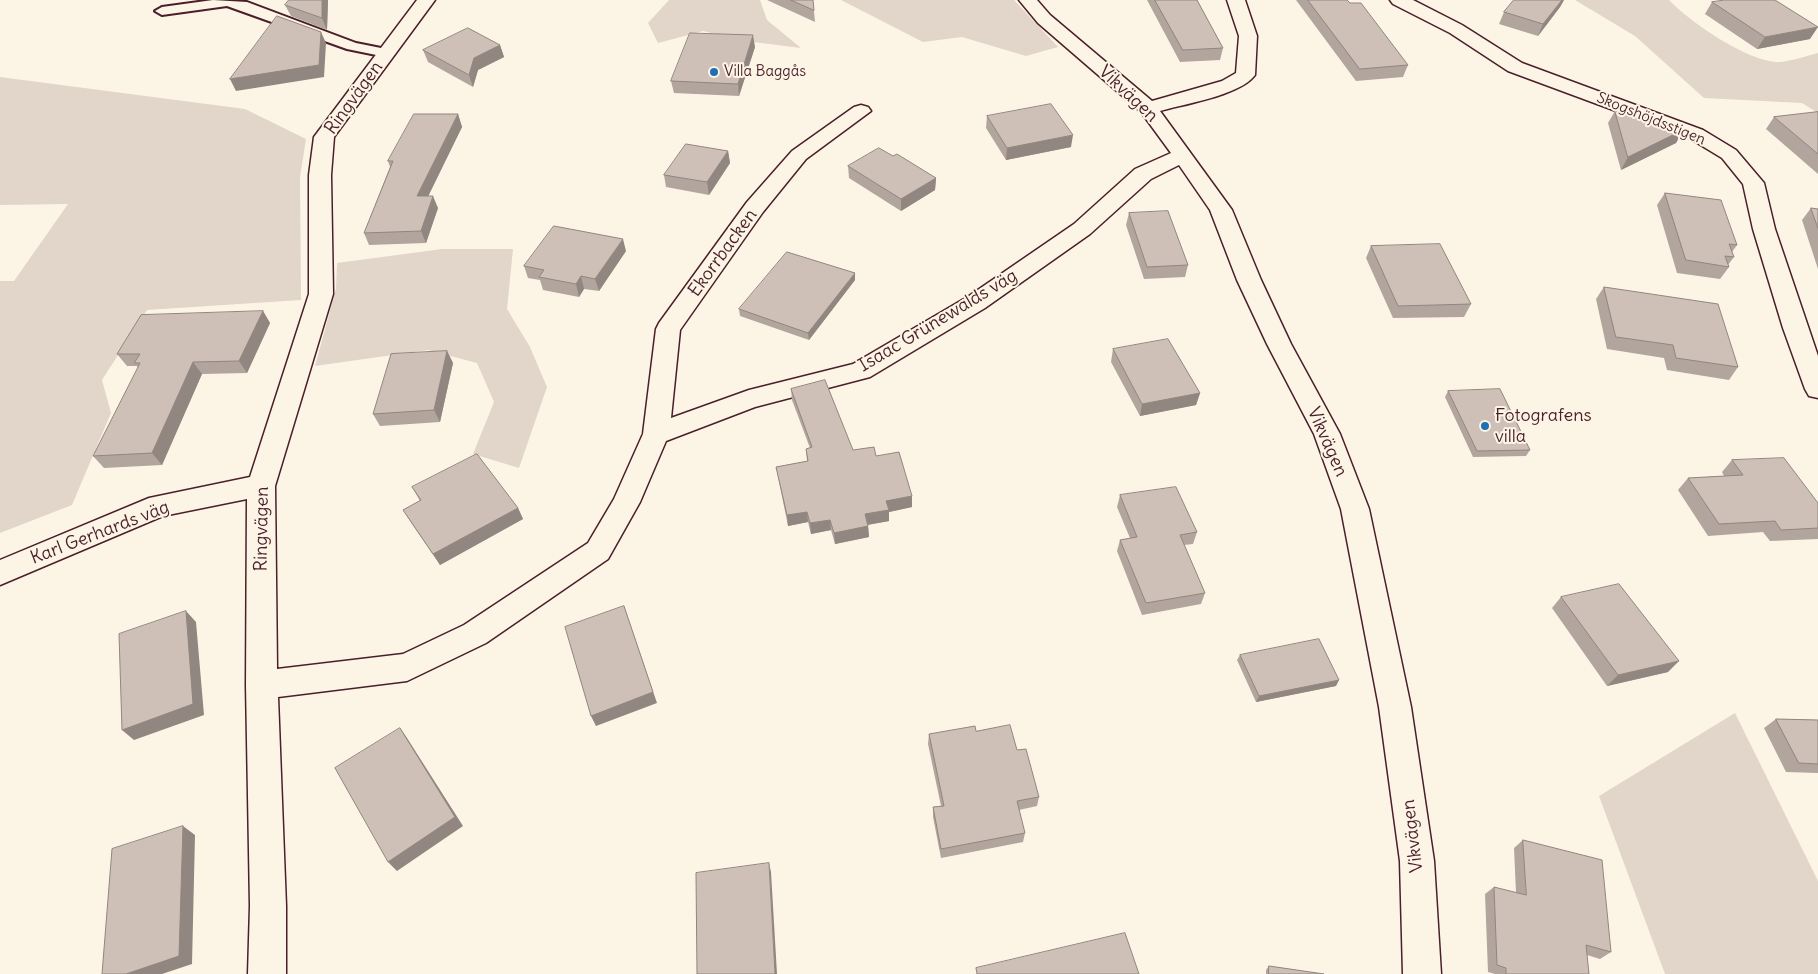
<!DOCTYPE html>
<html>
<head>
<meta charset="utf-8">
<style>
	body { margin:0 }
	canvas { display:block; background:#fcf5e5 }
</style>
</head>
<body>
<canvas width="1818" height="974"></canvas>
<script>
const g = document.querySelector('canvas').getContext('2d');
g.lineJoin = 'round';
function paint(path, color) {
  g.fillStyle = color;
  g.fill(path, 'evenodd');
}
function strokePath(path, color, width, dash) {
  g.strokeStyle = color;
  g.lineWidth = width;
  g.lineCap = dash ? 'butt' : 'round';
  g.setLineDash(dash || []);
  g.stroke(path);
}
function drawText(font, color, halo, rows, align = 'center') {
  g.font = font + ' Delius,sans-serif';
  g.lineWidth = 4;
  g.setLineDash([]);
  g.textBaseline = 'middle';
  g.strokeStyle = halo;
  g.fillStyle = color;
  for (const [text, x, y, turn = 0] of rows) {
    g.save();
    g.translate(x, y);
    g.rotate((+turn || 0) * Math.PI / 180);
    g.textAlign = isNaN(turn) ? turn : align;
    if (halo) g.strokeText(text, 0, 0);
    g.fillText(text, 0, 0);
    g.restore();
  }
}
paint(new Path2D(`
	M669,0H760L767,20L801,48L745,41L703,31L658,43L648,23Z
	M841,0H1014L1058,47L1026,56L962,37L923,42Z
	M1575,0H1669C1690,22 1749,63 1780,62C1792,61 1806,56 1818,53V113L1802,103L1704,98L1635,36Z
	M0,77L245,109L306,139L300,177L301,300L147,310L102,380L111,413L72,505L0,533V281H14L68,204L0,205Z
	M442,249H513L507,309L530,347L547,387L519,468L473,454L494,402L477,363L428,350L315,366L336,289L337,263Z
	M1735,713L1818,881V974H1665L1599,796Z`), '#e2d5ca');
const service = new Path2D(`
	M213,0L247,2L356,43L391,50L393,53L386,57L347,49L227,6L162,15L155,11L162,7Z`);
const minor = new Path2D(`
	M417,0H435L334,137L331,175L333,294L275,486L277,669L403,654L464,625L588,543L614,499L643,434L656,329L659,323L747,202L792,151L854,107L861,105L868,107L871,111L806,159L763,212L680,330L671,418L749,390L853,364L969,296L1074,224L1135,169L1171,153L1141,112L1038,23L1019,0H1037L1050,15L1152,101L1222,81L1236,73L1239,36L1227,0H1245L1257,36L1255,75C1241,95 1184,104 1160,111L1232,210L1261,280L1291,344L1340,434L1369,509L1411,707L1434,861L1441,974H1403L1400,861L1379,707L1341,509L1314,434L1267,344L1237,280L1210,210L1179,165L1151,179L1090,234L985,308L870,377L755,407L666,441L640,502L608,559L486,643L407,681L278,697L286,906V974H248L250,906L246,685L247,499L163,516L0,585V560L149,498L250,477L309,294V175L314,137Z
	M1390,0H1413L1462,25L1522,63L1703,130L1736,150L1764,183L1775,229L1818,356V398L1809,396L1805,389L1783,328L1753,229L1743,184L1722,158L1689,138L1508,71L1450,33L1393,4Z`);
strokePath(service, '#4a1f2b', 4);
strokePath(minor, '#4a1f2b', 3);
paint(service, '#fcf5e5');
paint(minor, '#fcf5e5');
paint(new Path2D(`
	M328,0L327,30L291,16L285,5Z
	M767,0H813L815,22Z
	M1147,0H1197L1223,48L1220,60L1180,62Z
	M1296,0H1347L1408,65L1403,77L1356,81Z
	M1514,0H1564L1560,7L1538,36L1499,24L1504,12Z
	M1712,2L1810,39L1757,49L1705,14Z
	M500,45L504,57L478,70L473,87L428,62L423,50Z
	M755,47L739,96L674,93L671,81Z
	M1615,111L1683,130L1676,143L1621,170L1608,123Z
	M1818,112V174L1766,129L1774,117Z
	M458,114L462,127L428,196L438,208L426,243L369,245L364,233L390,167L388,161Z
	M987,116L1071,147L1006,160L986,128Z
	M728,151L730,163L709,195L666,187L664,175Z
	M893,156L936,178L935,190L901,211L849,178L848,166Z
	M1665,193L1737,245L1732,252L1734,257L1728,265L1729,267L1720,279L1677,273L1657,205Z
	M1811,208L1818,209V269L1802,220Z
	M1129,213L1188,265L1185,277L1144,279L1126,225Z
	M1371,246L1471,304L1464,317L1393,318L1366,258Z
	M626,251L599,291L584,289L579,297L543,290L540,280L528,278L524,266Z
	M855,280L809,340L740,316L739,309Z
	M1604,287L1738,367L1729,380L1667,370L1664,358L1607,349L1596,299Z
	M263,311L270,323L247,373L202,374L162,465L104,468L93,456L138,368L137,366H127L117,354Z
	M1113,349L1200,393L1196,405L1140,416L1111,362Z
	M447,351L453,363L440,422L380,426L373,414Z
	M791,389L853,450L876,456L912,496V507L889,512V521L868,525L869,537L835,544L831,530L811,534L808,522L788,526L776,467L807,461L806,449L810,448L792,400Z
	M1448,391L1530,450L1526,456L1473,457L1445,397Z
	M1732,460L1818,503V539L1770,541L1763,532L1708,536L1678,490L1688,478L1724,476L1722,472Z
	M412,487L518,508L523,519L440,565L410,521L403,510L420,501Z
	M1120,495L1197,532L1193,544L1184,545L1205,593L1201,604L1142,615L1117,551L1120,540L1130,538L1117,507Z
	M1561,597L1668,672L1607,686L1552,608Z
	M1240,655L1336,686L1256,702L1237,660Z
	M1776,719L1818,720V773L1786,772L1764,728Z
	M976,731L1017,750L1039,797L1037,806L1019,810L1025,833L1023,842L941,858L933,817V807L941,806L928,744L929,734Z
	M1523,840L1611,952L1600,959L1587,955L1589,974H1495L1488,972L1485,894L1494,887L1516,893L1514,848Z
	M1269,966L1324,974H1266V970Z`), '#b2a59d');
paint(new Path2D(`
	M322,0H328L327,30L322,18Z
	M1562,0H1564L1560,7L1538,36L1543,24Z
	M1818,27L1810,39L1757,49L1765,37Z
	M321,32L326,43L324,77L236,91L230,79Z
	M753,35L755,47L739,96L738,84Z
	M500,45L504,57L478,70L473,87L469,75L474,58Z
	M458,114L462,127L422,209L417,196Z
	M1683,130L1676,143L1621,170L1628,157Z
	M1073,135L1071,147L1006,160L1007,148Z
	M728,151L730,163L709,195L707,182Z
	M936,178L935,190L901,211V199Z
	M433,196L438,208L426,243L421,231Z
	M623,239L626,251L599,291L595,279Z
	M855,273V280L809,340L808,333Z
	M581,276L584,289L579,297L576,284Z
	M263,311L270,323L247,373L239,361Z
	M447,351L453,363L440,422L434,410Z
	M193,362L202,374L162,465L152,453Z
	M1200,393L1196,405L1140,416L1142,404Z
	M912,496V507L889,512V521L866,525L865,514L886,501Z
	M518,508L523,519L440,565L433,554Z
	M807,512L808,522L788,526L787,515Z
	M830,520L831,530L811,534L810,523Z
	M868,526L869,537L835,544L834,533Z
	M624,606L657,703L596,726L591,716Z
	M186,611L196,622L204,715L134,740L122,730Z
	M1679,661L1668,672L1607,686L1618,675Z
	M1339,680L1336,686L1256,702L1259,696Z
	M400,728L407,738L463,826L397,871L388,862Z
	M183,826L195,835L192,964L162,974H126Z
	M769,863L771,872L777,974H775Z`), '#918680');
const building = new Path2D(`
	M289,0H322V18L285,5Z
	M791,0H813L814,10Z
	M1155,0H1197L1223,48L1183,50Z
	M1308,0H1347L1350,3H1361L1408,65L1360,69Z
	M1514,0H1562L1543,24L1504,12Z
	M1725,0H1775L1818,27L1765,37L1712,2Z
	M277,16L321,32L319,65L230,79Z
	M468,28L500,45L474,58L469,75L423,50Z
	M690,33L753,35L738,84L671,81Z
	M1051,104L1073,135L1007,148L987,116Z
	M1615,111L1642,114L1683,130L1628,157Z
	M1818,112V154L1774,117Z
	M414,114H458L417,196H433L421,231L364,233L393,161H388Z
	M686,144L728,151L707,182L664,175Z
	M879,148L893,156L897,154L936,178L901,199L848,166Z
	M1665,193L1721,200L1737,245L1729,244L1734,257L1725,256L1729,267L1686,260Z
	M1811,208L1818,209V228Z
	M1168,211L1188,265L1147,267L1129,213Z
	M554,226L623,239L595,279L581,276L576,284L539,277L544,270L524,266Z
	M1440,244L1471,304L1398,306L1371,246Z
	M787,252L855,273L808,333L739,309Z
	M1604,287L1718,304L1738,367L1676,358L1673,345L1616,337Z
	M263,311L239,361L193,362L152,453L93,456L140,363H134L140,354H117L141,315Z
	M1168,339L1200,393L1142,404L1113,349Z
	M447,351L434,410L373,414L391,354Z
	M825,380L853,450L874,447L876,456L899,452L912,496L886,501L889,510L865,514L868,526L834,533L830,520L810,523L807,512L787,515L776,467L808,461L806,449L812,447L791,389Z
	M1500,389L1530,450L1477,451L1448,391Z
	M477,454L518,508L433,554L403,510L421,500L412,487Z
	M1784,458L1818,503V528L1781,530L1775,521L1719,524L1688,478L1743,475L1732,460Z
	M1176,487L1197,532L1180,535L1205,593L1146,603L1120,540L1137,537L1120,495Z
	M1619,584L1679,661L1618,675L1561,597Z
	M624,606L653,692L591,716L565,627Z
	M186,611L193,704L122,730L119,634Z
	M1319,639L1339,680L1259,696L1240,655Z
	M1776,719L1818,720V764L1799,763Z
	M1010,725L1017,750L1026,749L1039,797L1017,801L1025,833L941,849L933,807L944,806L929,734L975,726L976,731Z
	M400,728L455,817L388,862L335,768Z
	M183,826L179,956L126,974H102L112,849Z
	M1523,840L1602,860L1611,952L1586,945L1589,974H1506V968L1497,965L1494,887L1526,895Z
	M769,863L775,974H697L696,873Z
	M1125,933L1139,974H977L976,968Z
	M1269,966L1324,974H1269Z`);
paint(building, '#cfc0b7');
strokePath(building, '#918680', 1);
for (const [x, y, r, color] of [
	[714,72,5,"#1f6fb2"],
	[1485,426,5,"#1f6fb2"]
]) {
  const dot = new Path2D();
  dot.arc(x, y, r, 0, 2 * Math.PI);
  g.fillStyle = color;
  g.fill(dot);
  strokePath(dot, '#fcf5e5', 2);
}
drawText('15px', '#4a1f2b', '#fcf5e5', [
	["Villa Baggås",724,72]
], 'left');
drawText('15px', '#4a1f2b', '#fcf5e5', [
	["Skogshöjdsstigen",1651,119,22]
]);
drawText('18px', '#4a1f2b', '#fcf5e5', [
	["Vikvägen",1128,94,43],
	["Ringvägen",354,98,-54],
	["Ekorrbacken",723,253,-54],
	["Isaac Grünewalds väg",938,321,-31],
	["Vikvägen",1327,442,66],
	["Ringvägen",262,529,-89],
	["Karl Gerhards väg",100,533,-21],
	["Vikvägen",1413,836,-97]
]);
drawText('18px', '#4a1f2b', '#fcf5e5', [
	["Fotografens",1495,416],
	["villa",1495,437]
], 'left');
</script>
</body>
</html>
